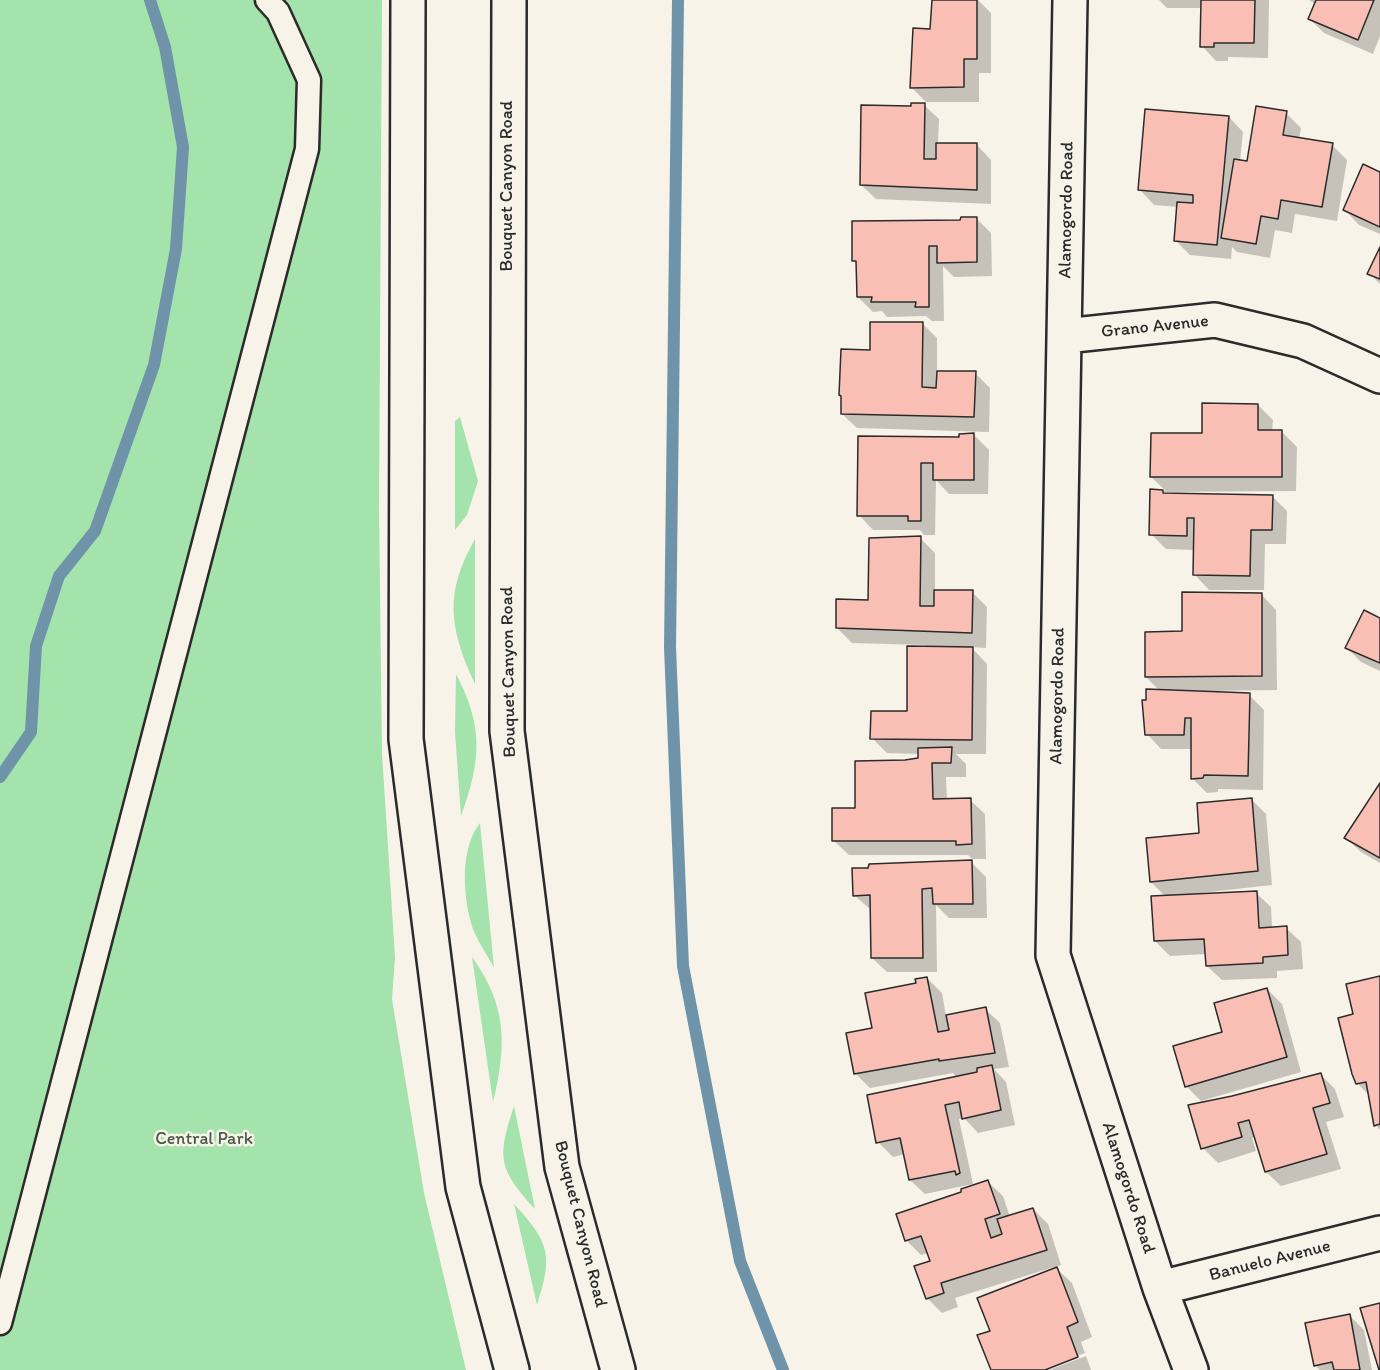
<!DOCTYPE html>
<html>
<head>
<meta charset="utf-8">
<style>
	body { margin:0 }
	canvas { display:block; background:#f7f3e8 }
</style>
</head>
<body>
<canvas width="1380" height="1370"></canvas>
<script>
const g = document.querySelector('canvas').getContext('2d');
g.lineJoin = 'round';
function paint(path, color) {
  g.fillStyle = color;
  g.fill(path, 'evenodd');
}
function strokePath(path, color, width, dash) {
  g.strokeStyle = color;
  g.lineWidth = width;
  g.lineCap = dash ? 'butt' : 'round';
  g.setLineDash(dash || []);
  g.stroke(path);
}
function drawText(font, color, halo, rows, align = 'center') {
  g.font = font + ' Itim,sans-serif';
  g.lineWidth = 5;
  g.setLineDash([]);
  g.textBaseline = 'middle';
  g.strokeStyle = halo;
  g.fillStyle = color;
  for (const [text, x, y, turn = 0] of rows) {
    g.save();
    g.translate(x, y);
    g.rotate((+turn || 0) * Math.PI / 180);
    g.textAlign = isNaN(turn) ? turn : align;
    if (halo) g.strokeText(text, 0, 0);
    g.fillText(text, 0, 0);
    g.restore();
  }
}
paint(new Path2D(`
	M0,0H382L379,507L382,753L395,958L392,999L424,1193L466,1370H0Z
	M460,417L478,481L467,515L455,530V421Z
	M475,539V684C449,628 444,593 475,539Z
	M456,674C484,727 481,761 461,816L455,732Z
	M480,823L494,968C487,954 475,938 471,923C463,894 460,848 480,823Z
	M472,957C507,1005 507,1046 493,1102Z
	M514,1106L535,1209C498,1168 497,1158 514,1106Z
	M514,1204C550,1243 553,1255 537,1305Z`), '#a4e3ab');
paint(new Path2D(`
	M933,0H978L991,13V73H979V102H926L911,87L931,31Z
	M1159,0H1269L1268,58L1228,57V61H1216L1202,46V8H1167Z
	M1309,0H1380V36L1373,54L1324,33L1309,18L1315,4Z
	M924,105L939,119L938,144L977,145L991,160V204L876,199L861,185L913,108Z
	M1286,113L1301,128L1299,139L1332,145L1347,160L1337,221L1295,214L1292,233L1275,230L1270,258L1237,252L1232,247L1231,259L1190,255L1175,240L1178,207L1154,205L1140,190L1229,117L1243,132L1240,162L1248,163Z
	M1380,173V234L1359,225L1345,210Z
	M976,218L991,233L992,276L954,277L943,266L944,321H932L926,316L887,317L882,311L873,312L858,297V264L854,260Z
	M1380,250V284L1369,273Z
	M923,324L937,338V373H975L990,388L989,432L857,428L842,414L843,397L872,351Z
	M1258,405L1273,420L1272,432H1282L1297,447L1296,491L1163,492L1166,495L1272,496L1287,511L1286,544H1265L1264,590H1209L1195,575V550L1166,549L1151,534L1152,491H1166L1151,477L1204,435Z
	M974,435L989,450L988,494H949L936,480L935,535H924L920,530H873L859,515V437L960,439Z
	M920,538L935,553V591L972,592L987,607L986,648L971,647L987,664L986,754H956L966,764V777H946L947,800H970L985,814L986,859H972L968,855H849L834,841L857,809L920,759V754L887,753L872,738L908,712L925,645L852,643L837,628L870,601Z
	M1262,595L1276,610L1277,690L1212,691V693L1249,695L1264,710L1263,790L1218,789V792L1207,793L1192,778L1193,749H1161L1147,734L1160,691L1146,677L1183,633Z
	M1380,620V671L1361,662L1346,647Z
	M1380,784V863L1361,852L1346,838Z
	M1251,799L1266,814L1272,885L1200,893V895L1256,893L1271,907L1272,928H1286L1301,942L1303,969L1277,971V978L1222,980L1207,966V954L1170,956L1155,941L1166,897L1151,882L1201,834Z
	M971,862L986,877L987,918H949L936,905L937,972H887L872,958L871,910L854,895Z
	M927,978L942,993L946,1016L985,1009L1000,1023L1009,1067L994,1069L1006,1082L1015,1125L978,1133L964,1118L959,1119L973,1184L925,1194L910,1180L905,1154L893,1157L878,1142L957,1078L953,1073L870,1088L855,1073L873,1029Z
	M1380,978V1130L1376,1125L1370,1096L1358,1084L1355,1016Z
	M1267,989L1282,1004L1301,1072L1201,1101L1186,1086L1224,1033Z
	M1320,1074L1335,1089L1344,1117L1326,1122L1341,1169L1281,1186L1266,1172L1256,1137L1252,1138L1256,1151L1218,1163L1203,1148L1232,1098Z
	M988,1182L1003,1196L1010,1217L1033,1209L1048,1224L1061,1265L1055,1267L1072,1283L1092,1337L1081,1342L1091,1370H1049L1086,1356L1085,1353L1040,1370H992V1331L1055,1269L1054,1267L955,1298L958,1307L942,1313L927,1298L931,1262L929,1253L921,1255L907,1241L898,1215L963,1193Z
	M1350,1316L1364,1330L1372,1370H1320L1315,1365Z`), '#0003');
strokePath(new Path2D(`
	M678,0L670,647L683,966L740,1261L783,1370
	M0,777L31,732L36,646L59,576L95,531L154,365L176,249L183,147L165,47L150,0`), '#6f94a9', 12);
const building = new Path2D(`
	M932,0H977V59H964V87L910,88L913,28L930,29Z
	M1201,0H1255L1254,43H1214V47H1200Z
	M1316,0H1374L1358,40L1308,19Z
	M911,103H925L924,159H936V143H977V190L860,185L861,105L911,106Z
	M1256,106L1287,111L1283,135L1333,143L1322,207L1281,200L1278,219L1261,216L1256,244L1221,238L1234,159L1247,161Z
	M1145,109L1229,116L1217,245L1174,241L1177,202L1193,203V195L1138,190Z
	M1363,164L1380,172V227L1343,210Z
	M961,217H977V262L937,263V246H929V307H915L916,302H871L872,297H857L856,261H852V221L960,220Z
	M1380,247V279L1367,274Z
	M870,322H923L922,387L936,388L937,371H976L974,417L841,414V396L839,395L841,349L870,350Z
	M1202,403L1258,404V430H1282V477H1150L1151,433H1202Z
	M974,433V480H933V463H921V521H908V516H857L858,436L959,437V434Z
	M1150,489L1163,490V493L1273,495L1272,530H1251L1250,576L1193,575L1194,518H1187V536L1149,535Z
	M921,536L920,606H934V590H973L972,633L836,628V599L868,600L869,538Z
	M1182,592L1262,593V676L1145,677V632L1182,631Z
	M1364,610L1380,618V663L1345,648Z
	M907,646L973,647L972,740L870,739L871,711H907Z
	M1146,689L1250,693L1248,776L1204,775L1203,778L1191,779V718H1185L1184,735H1145L1142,700H1146Z
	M952,747L951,763H932L933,799L971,798L972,844L956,845V841H832V808H855V761L905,760L918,758V748Z
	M1380,783V858L1344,838Z
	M1252,798L1258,871L1150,882L1146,838L1199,833L1197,803Z
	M972,860L973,904H933L932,888L922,889L923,958H871L870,895L853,896L852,868H868L869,864Z
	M1257,891L1259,928L1287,926L1288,955L1263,957V963L1206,966L1204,939L1154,941L1151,896Z
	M1380,976V1124L1374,1126L1366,1082L1356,1084L1352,1074L1338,1018L1353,1014L1346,984Z
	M927,977L938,1032L949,1030L946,1015L986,1007L995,1053L939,1061V1059L854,1074L846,1033L872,1028L865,993L916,983L915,979Z
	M1267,988L1287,1057L1185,1087L1173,1046L1222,1032L1214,1003Z
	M992,1065L1001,1110L962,1119L959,1102L945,1105L960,1173L956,1175L955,1171L909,1180L900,1138L876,1143L867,1095L977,1072V1068Z
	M1321,1073L1330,1103L1313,1108L1327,1154L1265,1172L1249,1120L1238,1123L1242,1137L1201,1149L1188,1105L1232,1096Z
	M988,1180L1000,1214L985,1219L991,1238L1002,1234L997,1219L1033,1208L1047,1250L941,1283L944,1293L926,1299L914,1266L930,1261L921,1236L905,1241L896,1214L961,1192V1189Z
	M1057,1267L1078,1322L1067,1327L1078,1357L1045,1370H991L977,1335L990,1331L977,1298Z
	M1380,1303V1370H1379L1360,1308Z
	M1350,1314L1360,1370H1334L1332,1362L1314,1366L1305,1323Z`);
paint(building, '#f9beb4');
strokePath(building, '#2b2b2b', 1.5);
const service = new Path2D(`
	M0,1323L307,149L309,80L278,12L267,0`);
const minor = new Path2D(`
	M1070,0L1053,955L1160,1288L1191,1370
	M1065,336L1215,320L1303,341L1380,376
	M1160,1288L1380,1233`);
const primary = new Path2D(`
	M408,0L406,739L463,1187L512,1370
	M509,0L507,731L562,1167L618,1370`);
strokePath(service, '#2b2b2b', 27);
strokePath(minor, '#2b2b2b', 38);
strokePath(primary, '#2b2b2b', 38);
strokePath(service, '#f7f3e8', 22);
strokePath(minor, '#f7f3e8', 33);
strokePath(primary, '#f7f3e8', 33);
drawText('18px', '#2b2b2b', '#f7f3e8', [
	["Bouquet Canyon Road",507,186,-90],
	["Alamogordo Road",1067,210,-89],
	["Grano Avenue",1155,327,-6],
	["Bouquet Canyon Road",509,672,-91],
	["Alamogordo Road",1058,696,-89],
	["Alamogordo Road",1128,1188,72],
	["Bouquet Canyon Road",580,1224,76],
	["Banuelo Avenue",1270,1261,-14]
]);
drawText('18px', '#49594b', '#f7f3e8', [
	["Central Park",204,1139]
]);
</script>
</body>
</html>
